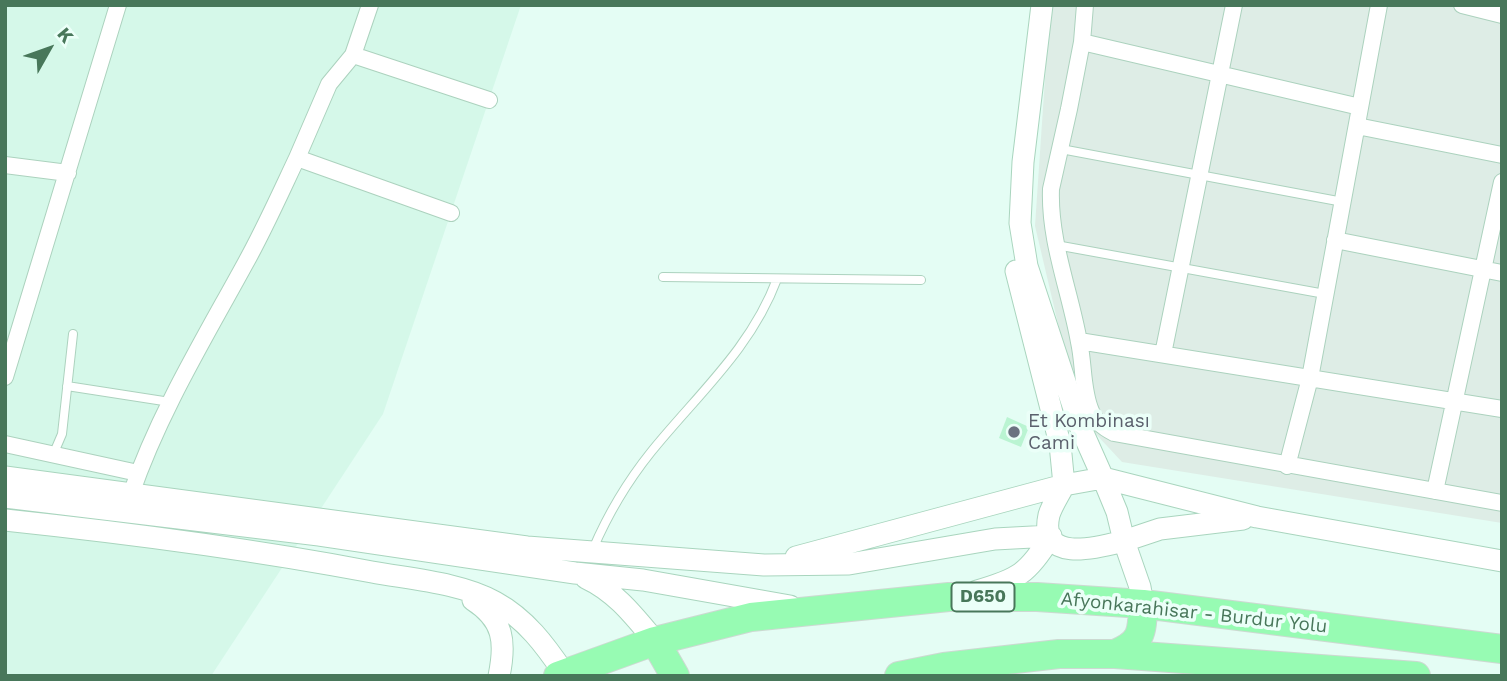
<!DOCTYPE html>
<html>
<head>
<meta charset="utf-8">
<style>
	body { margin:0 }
	#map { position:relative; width:1507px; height:681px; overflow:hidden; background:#e4fdf4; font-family:"Work Sans",sans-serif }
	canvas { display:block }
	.frame { position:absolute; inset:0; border:7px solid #48775a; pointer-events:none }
	.north { position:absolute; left:14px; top:14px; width:70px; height:70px; -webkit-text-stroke:5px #ebfff8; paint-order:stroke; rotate:50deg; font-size:19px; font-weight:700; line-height:28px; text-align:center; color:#48775a }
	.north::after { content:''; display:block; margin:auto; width:24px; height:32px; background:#48775a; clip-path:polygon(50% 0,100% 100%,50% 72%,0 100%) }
</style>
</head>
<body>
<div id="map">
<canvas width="1507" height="681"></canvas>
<div class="frame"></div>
<div class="north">K</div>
</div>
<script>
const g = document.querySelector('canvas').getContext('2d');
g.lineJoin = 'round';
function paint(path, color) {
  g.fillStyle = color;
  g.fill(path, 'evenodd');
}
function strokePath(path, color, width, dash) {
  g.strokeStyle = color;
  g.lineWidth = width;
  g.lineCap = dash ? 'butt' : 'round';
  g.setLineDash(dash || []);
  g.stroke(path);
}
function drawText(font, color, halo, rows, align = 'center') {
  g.font = font + ' "Work Sans",sans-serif';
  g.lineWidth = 7;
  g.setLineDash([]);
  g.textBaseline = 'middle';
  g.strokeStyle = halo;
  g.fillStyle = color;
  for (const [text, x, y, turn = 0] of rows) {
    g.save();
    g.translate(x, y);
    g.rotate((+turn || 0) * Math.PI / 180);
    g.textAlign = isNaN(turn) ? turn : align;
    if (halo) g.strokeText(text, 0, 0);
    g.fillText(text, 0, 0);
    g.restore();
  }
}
paint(new Path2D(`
	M5,5H521L383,414L211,676H5Z`), '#d5f8e9');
paint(new Path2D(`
	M1050,5H1502V523L1122,462L1080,417L1035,226Z`), '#deede6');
paint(new Path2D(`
	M1007,417L1029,427L1021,447L999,438Z`), '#baf4d2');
const lane = new Path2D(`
	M1061,149L1343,202
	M1056,245L1325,294
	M663,277L921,280
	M67,386L170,402
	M53,455L62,434L73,334
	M593,549C608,514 627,482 651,452C696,396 751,349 777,279`);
const street = new Path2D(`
	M370,5L353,55L489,100
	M1085,5L1082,42L1069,109L1051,189C1049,241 1070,291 1079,342C1084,364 1082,391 1091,411C1095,422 1104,428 1114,433L1502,503
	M1462,5L1502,15
	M1082,42L1360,107
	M353,55L329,84L297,158L451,213
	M1357,126L1502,155
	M5,165L68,173
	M1335,240L1502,273
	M1079,341L1502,409
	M1163,354L1234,5
	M5,377L118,5
	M5,444L138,473
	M1287,466L1310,378L1379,5
	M1435,491L1502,182
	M131,494C159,413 204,339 245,264C264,230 280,194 297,158`);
const secondary = new Path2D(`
	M1042,5L1023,162L1020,223L1027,266L1079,424L1103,478L1257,517L1502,561
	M5,477L527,547L764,565L849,564L995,539L1051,536
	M1103,478L1117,512L1124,541C1100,547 1038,565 1049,515C1052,505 1059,495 1064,485Z
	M5,497L319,535L575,573L643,580L790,606
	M5,520C128,533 251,549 372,572C410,579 462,583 495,602C526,619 545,645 564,673
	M796,557L1064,485L1060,444L1016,271
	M586,578C616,592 634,616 655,641
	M977,591C1018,579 1028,574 1051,536
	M473,600C504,620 506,642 499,676
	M1143,604L1140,587L1124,541L1160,529L1243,519`);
const highway = new Path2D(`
	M655,641L675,676
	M1115,654C1143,642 1142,632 1143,604
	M558,676L655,641L751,617L949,597H1037L1143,604L1502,649
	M899,676L944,667L1059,654H1115L1416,676`);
strokePath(lane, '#acd2be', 10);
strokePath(street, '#acd2be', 18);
strokePath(secondary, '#a9d5be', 23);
strokePath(highway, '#ccd9d1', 30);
strokePath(lane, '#fff', 8);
strokePath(street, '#fff', 16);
strokePath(secondary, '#fff', 21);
strokePath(highway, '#97fbb3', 28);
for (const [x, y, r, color] of [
	[1014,432,7,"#6b7280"]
]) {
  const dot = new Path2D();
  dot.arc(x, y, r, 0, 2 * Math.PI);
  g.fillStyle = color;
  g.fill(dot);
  strokePath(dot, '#ebfff8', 2.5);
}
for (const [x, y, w] of [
	[983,597,63]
]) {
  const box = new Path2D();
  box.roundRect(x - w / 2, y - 14.5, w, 29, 5);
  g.fillStyle = '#ebfff8';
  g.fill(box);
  strokePath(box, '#48775a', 2);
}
drawText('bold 18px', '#48775a', null, [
	["D650",983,597]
]);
drawText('19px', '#5b616d', '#ebfff8', [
	["Et Kombinası",1028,421],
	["Cami",1028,443]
], 'left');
drawText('19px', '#48775a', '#ebfff8', [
	["Afyonkarahisar - Burdur Yolu",1194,613,6]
]);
</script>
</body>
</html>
